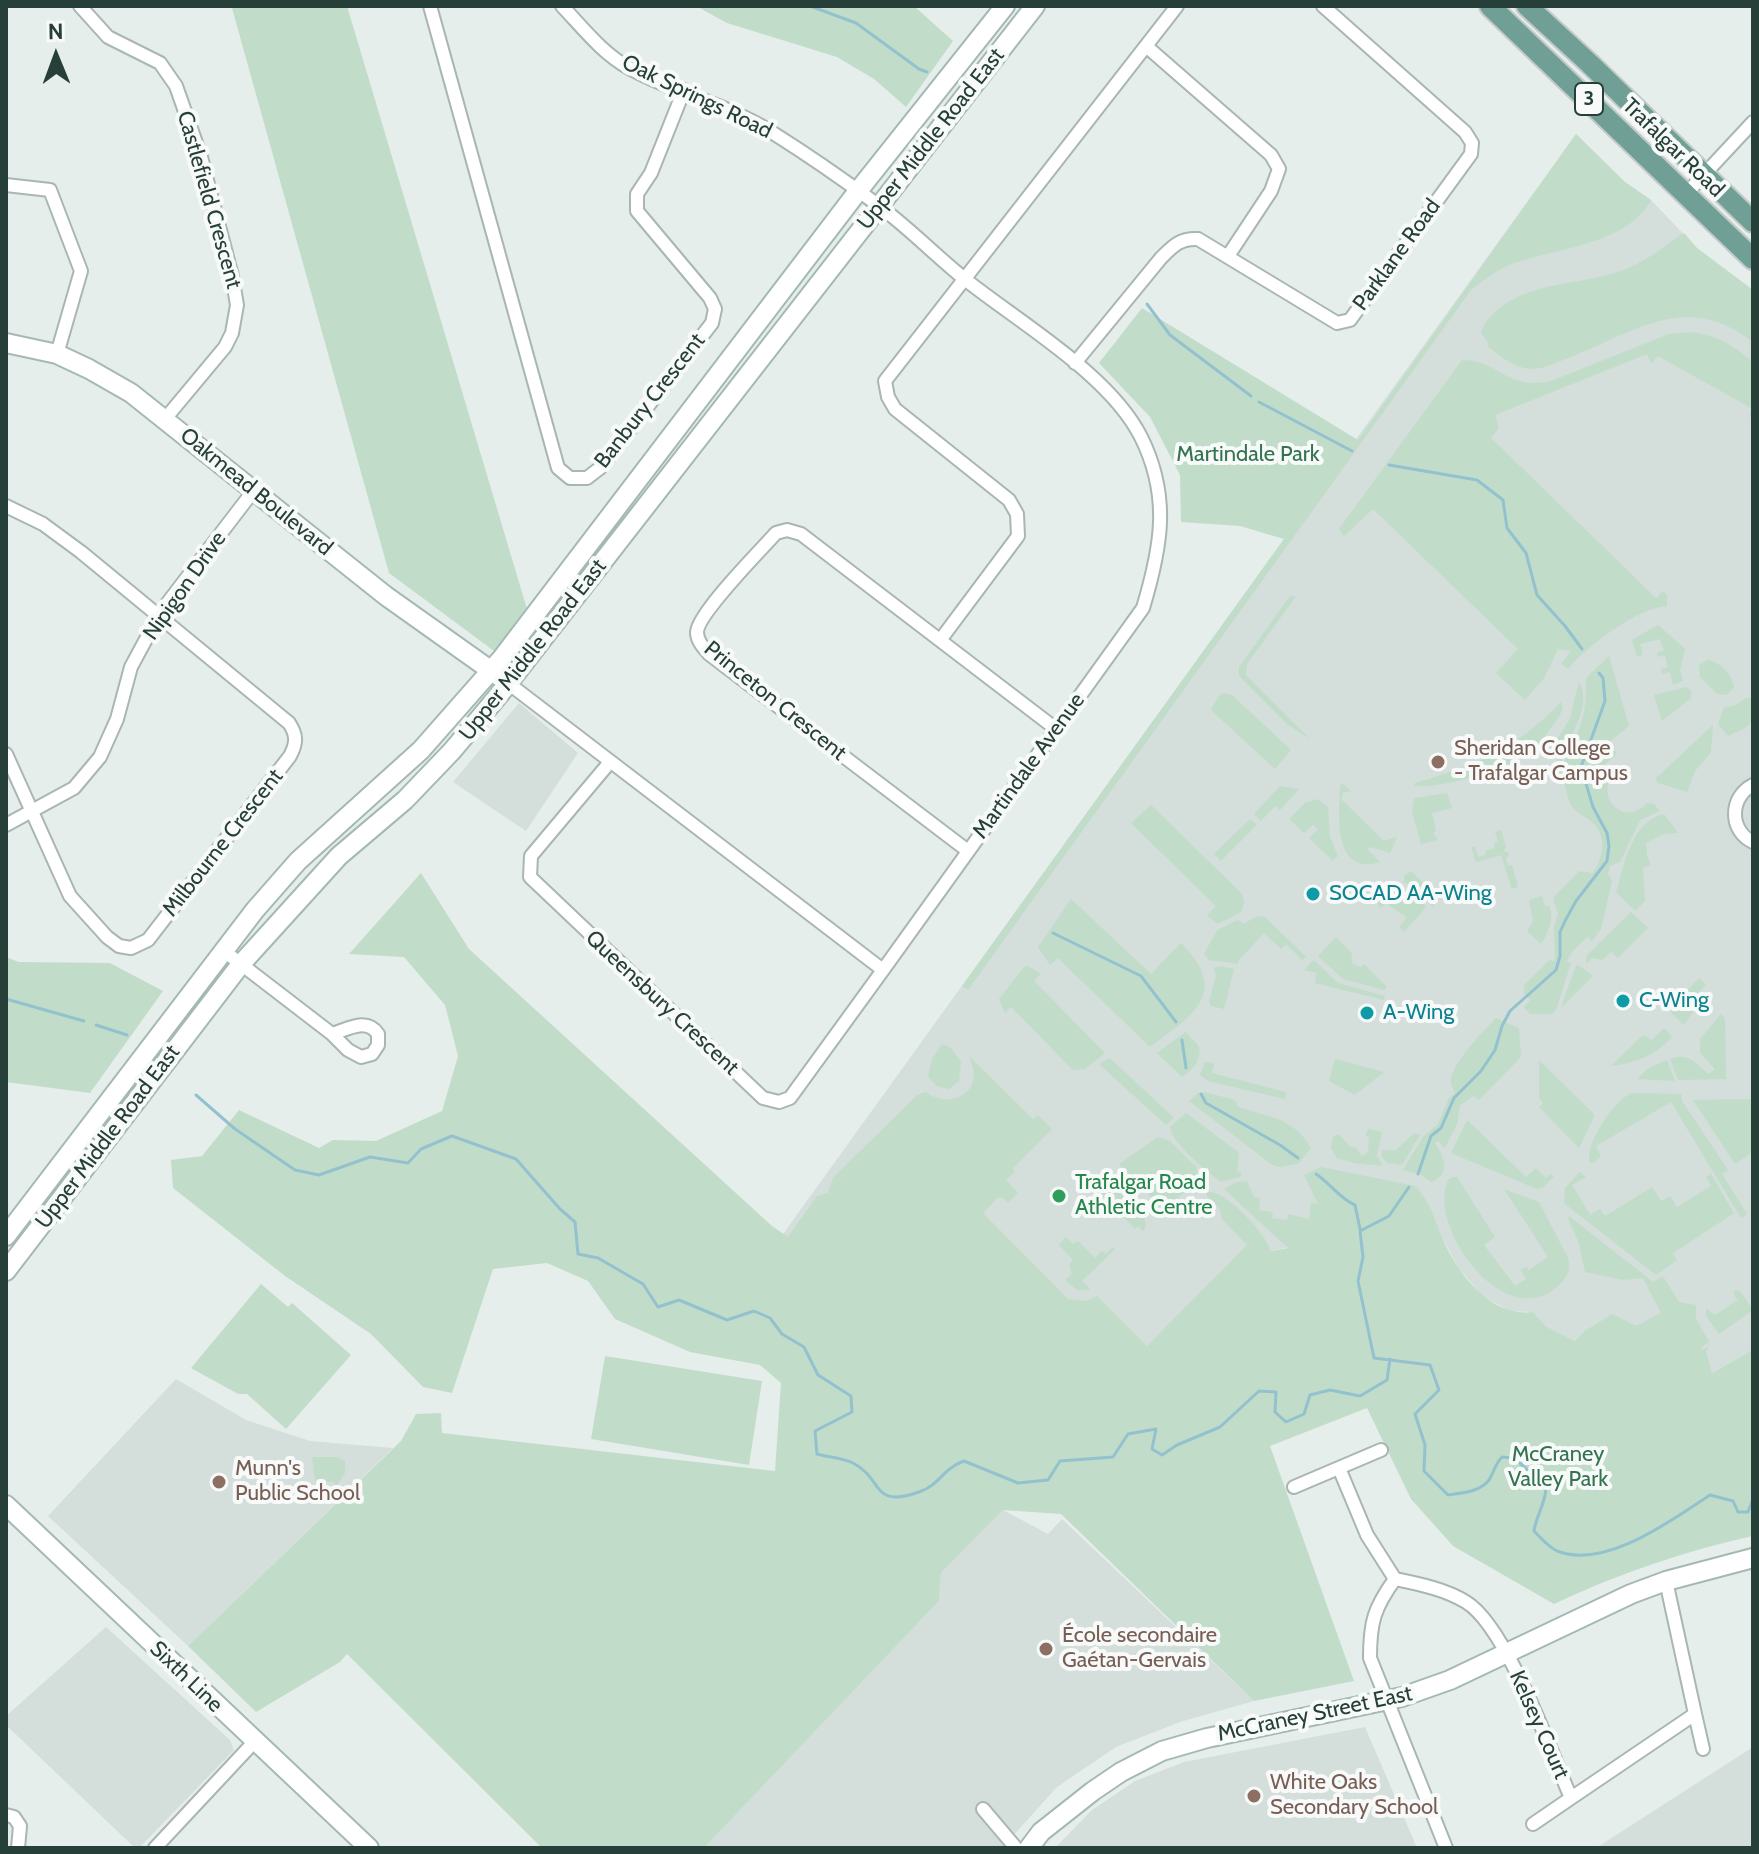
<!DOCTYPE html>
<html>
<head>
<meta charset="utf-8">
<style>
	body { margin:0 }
	#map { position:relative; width:1759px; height:1854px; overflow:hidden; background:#e6eeeb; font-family:Cabin,sans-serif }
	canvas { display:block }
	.frame { position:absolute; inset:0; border:8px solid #263f39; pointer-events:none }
	.north { position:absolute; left:16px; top:16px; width:80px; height:80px; -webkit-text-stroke:6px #f7faf9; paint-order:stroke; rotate:359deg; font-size:22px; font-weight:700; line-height:32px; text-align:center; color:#263f39 }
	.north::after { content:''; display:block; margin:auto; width:28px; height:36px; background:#263f39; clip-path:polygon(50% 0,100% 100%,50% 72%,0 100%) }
</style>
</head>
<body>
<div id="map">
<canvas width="1759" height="1854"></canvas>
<div class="frame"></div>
<div class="north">N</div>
</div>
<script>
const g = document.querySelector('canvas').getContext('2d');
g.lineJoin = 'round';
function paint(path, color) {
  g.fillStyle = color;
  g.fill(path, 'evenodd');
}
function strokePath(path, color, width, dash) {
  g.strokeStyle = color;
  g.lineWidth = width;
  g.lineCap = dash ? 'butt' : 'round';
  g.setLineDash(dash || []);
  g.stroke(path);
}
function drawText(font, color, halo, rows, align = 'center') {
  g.font = font + ' Cabin,sans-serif';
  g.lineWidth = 8;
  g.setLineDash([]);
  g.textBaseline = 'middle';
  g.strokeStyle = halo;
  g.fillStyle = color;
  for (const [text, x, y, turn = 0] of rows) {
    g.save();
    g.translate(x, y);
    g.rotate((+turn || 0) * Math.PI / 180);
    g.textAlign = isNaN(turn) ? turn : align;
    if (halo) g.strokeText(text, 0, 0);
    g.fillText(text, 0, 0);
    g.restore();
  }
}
paint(new Path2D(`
	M1576,134L1625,182L1651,200L1697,248L1753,290V1350L1712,1373L1575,1341L1544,1326L1533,1312L1510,1311L1482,1296L1458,1267L1444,1241L1335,1210L1289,1247L1233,1259L1148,1347L1163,1372L829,1263L783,1234Z
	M519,703L578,753L526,831L453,782Z
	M176,1379L246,1420L310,1441L393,1448L188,1646L48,1516Z
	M1003,1510L1048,1534L1062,1519L1254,1701L1180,1722L1116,1747L1057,1787L1002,1848H704L939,1601L941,1573Z
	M106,1627L230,1740L234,1750L139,1848H135L6,1725V1716Z
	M1365,1727L1417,1848H1055L1092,1810L1135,1781L1184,1762Z
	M1753,1747V1848H1596Z`), '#d4deda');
paint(new Path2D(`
	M227,6H347L527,609L494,651L389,573L232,8Z
	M696,6H914L953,41L906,107L874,79L837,57L727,23Z
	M1576,134L1625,182L1651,200C1627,246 1551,248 1507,266C1494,272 1482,281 1471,290L968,990L962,986L1284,539L1240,526L1181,522L1180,475L1150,417L1099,363L1142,308L1358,440Z
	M1684,233L1697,248L1753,290V342C1688,291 1637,330 1571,357C1556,362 1540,372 1524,368C1510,365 1498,354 1487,346L1489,344L1481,333C1483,324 1488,320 1494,313C1529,280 1579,286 1621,271C1644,263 1664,246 1684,233Z
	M1690,332C1717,335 1734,345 1753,363V411L1749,418L1751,408L1658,356L1651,364L1647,354L1495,415L1499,428L1491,438L1656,598L1663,591L1667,596V606C1637,608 1587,646 1568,669L1561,664L1571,651L1558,649L1544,678L1525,700L1496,673L1518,649L1373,509L1344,536L1339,529L1462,360C1498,360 1508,391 1551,381L1669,334Z
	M1290,596H1296L1247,664L1246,675L1310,739L1288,725L1239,676V667Z
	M1658,625L1685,649L1680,670L1683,681L1673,685L1670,672L1662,674L1661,669L1668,667L1665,655L1658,657L1657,653L1664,650L1660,639L1640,644L1643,655L1637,657L1632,640Z
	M1609,656L1629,726L1609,742L1617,754L1600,768L1609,780C1600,806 1629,824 1647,803L1654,804L1660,811L1640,820L1620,862L1610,866L1608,874L1612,881L1601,929L1592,941L1587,937L1571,953L1567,962L1571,963L1556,1010L1552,1014H1530L1524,1007L1530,1000L1524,993V985L1550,960L1555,961L1554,927L1558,914L1553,898L1579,871L1593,873C1603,857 1608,838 1593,823C1587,817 1578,814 1573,808C1568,801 1565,787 1564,778C1560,757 1577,740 1582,720C1586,706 1586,692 1586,678Z
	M1708,660C1720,662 1733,675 1734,687L1727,695L1717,694L1700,677L1699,665Z
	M1579,681C1596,713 1556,747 1561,779L1556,780L1555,765L1561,749L1556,740L1570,719Z
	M1686,687L1691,691V698L1662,721L1654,695Z
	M1226,693L1232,695L1291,750L1275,769L1211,710L1220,694Z
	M1746,698H1753C1753,728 1753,724 1728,736L1718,724L1724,708L1736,705Z
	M1561,702L1563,707L1560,715C1551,728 1541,743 1528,753C1506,770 1440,789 1414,786L1415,783C1477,765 1516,749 1561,702Z
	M1713,725L1711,752L1695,771L1687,792L1658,783L1655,779Z
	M1343,784L1351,791L1343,793L1341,799L1384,841L1397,837L1390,853L1371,847L1367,849L1380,862C1332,877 1339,812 1340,785Z
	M1280,786L1299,789L1280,810L1275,806L1261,821L1254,814Z
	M1447,793L1452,808L1432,813L1436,831L1433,833L1438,840L1421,844L1412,811L1414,798Z
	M1318,799L1328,807L1330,837L1338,856L1333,861L1309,838L1318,829L1313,825L1304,833L1289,819L1305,803Z
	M1151,805L1242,894L1244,902L1241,912L1218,924L1207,916L1216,906L1131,823Z
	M1664,814L1678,833L1663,834L1646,843L1647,855L1651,865L1643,868L1645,901L1635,911L1616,892C1625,863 1631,822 1664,814Z
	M1250,819L1257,825L1221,861L1214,854Z
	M1501,830L1506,847L1504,851L1508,852L1509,856L1506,858L1508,866L1512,865L1518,887L1512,889L1501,855L1476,862L1471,847L1475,846L1478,857L1486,855L1485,851L1494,848V843L1498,842L1495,832Z
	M1411,871L1430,889L1434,908L1416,889L1404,882V876Z
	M421,873L469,949L772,1226L788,1237L817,1196L828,1193L833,1178L917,1095L926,1092C942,1105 971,1101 974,1076C974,1069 971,1062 969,1056L1033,1119L1038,1115L1052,1129L1013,1168L1015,1172L1006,1180L1018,1193L1008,1203L1003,1198H997L983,1213L1068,1299L1086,1301L1097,1296L1147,1346L1247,1245L1222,1219L1220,1209L1206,1195L1208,1192C1226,1190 1266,1234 1271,1251L1288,1248L1224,1189L1234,1183L1247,1181L1254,1197L1260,1198L1259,1210L1273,1212L1272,1218L1287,1220L1288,1214L1309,1219L1311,1203L1318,1204L1304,1175L1321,1167L1415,1186C1431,1202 1435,1222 1444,1242C1460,1276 1491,1317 1533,1312L1545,1326L1575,1341L1585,1331L1612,1314L1636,1326L1661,1313L1643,1278L1623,1280L1585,1272L1579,1243L1568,1219L1569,1216L1653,1282L1663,1276L1679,1302L1696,1305V1318L1709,1342L1701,1347L1703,1350L1710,1345L1706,1352L1712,1373L1753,1350V1536C1684,1551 1618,1574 1554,1604L1453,1546L1411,1499L1367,1408L1270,1446L1354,1681L1254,1701L1061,1514L1003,1510L941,1573L939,1601L704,1848H542L347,1654L340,1662L256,1712L188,1646L401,1441L416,1414L441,1413L442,1433L775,1471L781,1383L760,1365L690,1352L615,1319L588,1281L547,1263L493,1269L452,1393L423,1387L371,1334L285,1276L173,1188L171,1160L202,1156L239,1110L319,1148L333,1140L376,1141L442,1111L458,1056L445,1005L404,957L349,954Z
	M1390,884L1416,895L1426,907L1404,932L1399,927L1407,918L1386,903L1381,908L1373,899Z
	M1542,896L1545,906H1549C1555,916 1548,934 1541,944L1527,931L1533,921L1529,900Z
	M1071,899L1151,974L1181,943C1231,994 1192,1015 1150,1047L1058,958L1050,965L1038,947Z
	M1631,912L1648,928L1618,958L1611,952L1603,960L1592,958L1586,964L1587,955Z
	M1258,916L1265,917L1306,957L1302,960L1286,944L1281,949L1264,933L1238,961V964L1209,960L1204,954L1217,930L1238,920L1243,924Z
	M1336,937L1353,954L1351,957L1353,964L1361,967L1364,964L1387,987L1384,990L1343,979L1318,956Z
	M6,957L19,962L110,963L163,991L90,1093L6,1082Z
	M1314,960L1338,983L1385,996L1384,1000L1315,983L1317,973L1304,970Z
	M1578,965L1593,976L1561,1008L1575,967Z
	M1028,966L1041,974L1034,981L1105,1053L1085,1069L1073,1070L1011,1007L1005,1013L999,999L1024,967Z
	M1220,966L1234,969L1224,1009L1211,1006L1209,1002L1216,976L1214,968Z
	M1699,978L1706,985L1689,1002L1693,1012L1684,1025L1671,1013L1672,1007Z
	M1721,1014L1725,1018L1726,1079L1678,1080L1670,1059C1688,1052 1695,1063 1709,1074L1715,1069L1700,1053V1039Z
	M1496,1018L1519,1028L1521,1057L1479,1100L1474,1096L1460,1105L1457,1124L1445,1148L1438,1141L1435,1143C1444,1157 1452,1174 1431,1182L1421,1175L1403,1170L1423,1137L1438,1124L1449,1098L1455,1093C1452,1088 1449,1081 1452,1075C1457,1059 1484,1030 1496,1018Z
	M1664,1028L1672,1037C1654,1056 1638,1062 1611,1066L1643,1035L1652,1040Z
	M1186,1032C1189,1037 1198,1043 1199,1048C1202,1061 1191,1071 1182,1077L1157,1053Z
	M942,1044L951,1048L961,1062L959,1081L949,1089L937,1086L928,1077L932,1059Z
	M1110,1058L1173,1117L1174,1118L1166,1125L1099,1064Z
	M1335,1059L1384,1072L1355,1095L1329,1081Z
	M1539,1060L1593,1113L1594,1117L1579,1148L1539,1107L1543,1103L1539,1098Z
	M1667,1060L1675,1081L1637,1079L1650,1067Z
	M1205,1062L1214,1063L1212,1073L1286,1092L1285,1099L1208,1081L1200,1075Z
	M1204,1092L1235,1100L1238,1107C1269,1117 1294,1118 1311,1148L1298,1164L1279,1167L1271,1164L1189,1101L1198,1093Z
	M1632,1093L1681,1094L1682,1101L1728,1170L1722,1174L1747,1214L1741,1218L1671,1102L1596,1146L1601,1156L1594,1163L1590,1162C1584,1146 1615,1098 1632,1093Z
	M1753,1099V1152L1735,1164L1693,1100Z
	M1186,1113L1239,1153L1237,1171L1242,1173L1240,1177L1221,1182C1208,1172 1171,1143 1170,1127Z
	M1467,1120L1526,1177L1536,1168L1546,1178L1551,1174L1554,1177L1542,1188L1537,1189L1451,1153Z
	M1369,1129L1382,1132L1377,1156L1383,1166L1354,1163L1337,1158L1331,1148L1333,1137L1339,1134L1350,1147H1355L1362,1156L1368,1152L1369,1138L1365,1134Z
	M1414,1133L1420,1135L1402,1165L1387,1163L1381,1156L1382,1150H1396Z
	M1158,1137L1170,1141L1196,1167L1200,1190L1197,1194L1193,1191L1185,1192L1168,1206L1159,1205L1119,1164Z
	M1580,1172L1586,1177L1572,1185L1590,1215L1600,1209L1605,1216L1652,1187L1661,1201L1670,1196L1677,1207L1711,1186L1706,1177L1711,1174L1734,1213L1673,1253L1677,1260L1656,1275L1564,1203L1565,1188Z
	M1452,1177H1457L1495,1237L1484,1245L1515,1286L1526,1279L1521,1270L1526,1267L1529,1270L1548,1257L1504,1189L1539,1202L1568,1258C1571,1270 1567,1277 1559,1285C1506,1337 1426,1226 1448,1180Z
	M1105,1185H1112L1144,1217L1146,1226L1143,1231L1138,1226L1135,1229L1099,1191Z
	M1066,1237L1073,1244L1078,1241L1095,1258L1102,1251L1106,1254L1113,1247L1115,1249L1082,1281L1090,1289L1088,1290H1077L1065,1280L1072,1274L1069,1264L1073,1260L1059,1245Z
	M261,1284L288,1307L292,1303L351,1355L286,1429L247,1394H238L191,1368Z
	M1736,1290L1741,1292L1753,1310L1719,1334L1706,1316V1308L1715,1315L1738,1300L1733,1292Z
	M605,1356L762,1381L749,1465L591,1439Z
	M312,1457H337L345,1461V1473L336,1487L334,1482L315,1481Z`), '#c1ddca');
strokePath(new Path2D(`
	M810,6L856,23L919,69L927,72
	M1147,304L1170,335L1251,396
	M1259,402L1352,451
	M1389,465L1477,480L1503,500L1507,528L1526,553L1537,595L1565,626L1582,649
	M1053,933L1141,976L1176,1022
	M6,999L84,1021
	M96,1025L127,1035
	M1182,1040L1186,1068
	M1201,1094L1206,1103L1280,1145L1298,1158
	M196,1095L235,1129L295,1170L319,1175L370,1157L408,1163L421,1149L452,1136L516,1159L560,1209L575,1222L578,1254L598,1258L643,1284L658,1307L679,1300L727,1320L754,1311L770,1318L782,1334L804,1347L818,1375L851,1396L852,1412L815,1431L817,1454C828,1457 843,1458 853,1463C884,1479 871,1509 919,1492C940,1485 942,1469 964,1461L1018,1483L1048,1480L1060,1461L1113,1457L1128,1434L1156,1429L1152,1449L1162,1455L1177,1445L1220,1427L1259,1391L1276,1392L1275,1412L1286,1422L1304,1414L1310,1395L1330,1390L1360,1396L1387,1380L1390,1359
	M1316,1174C1330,1183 1340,1199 1355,1205L1360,1229
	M1418,1174L1431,1136L1441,1128L1454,1098L1481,1071L1495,1050L1502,1026L1510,1011L1556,970L1560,956V932L1565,921L1576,901L1607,861L1609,846L1607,833L1593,807L1581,767L1605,701L1603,678L1599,673
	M1409,1187L1389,1216L1360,1231L1363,1257L1358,1281L1374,1358L1430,1365L1439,1390L1415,1414L1425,1445L1424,1471L1448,1495C1462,1493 1480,1492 1489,1480C1494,1472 1495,1464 1502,1457L1514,1458L1546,1486C1547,1500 1536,1516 1534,1531C1541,1538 1548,1547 1557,1551C1605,1570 1672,1520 1710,1495L1733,1501L1738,1512H1748L1753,1499`), '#93c2ce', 3);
const street = new Path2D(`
	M80,6L108,37L160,63L176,86L201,157L232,276L237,305L232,333L225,347L165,419
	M430,6L558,468L570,478H587L600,468L712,323L715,309L710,298L637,211V194L651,173L684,90
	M1146,46L1271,155L1279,169L1271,191L1228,256
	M6,185L50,190L81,271L57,354
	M1686,194L1753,122
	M1075,363L1161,258C1173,246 1180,238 1198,239L1337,323L1350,320L1471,154L1472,143L1465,132L1323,6
	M6,506L43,524L81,552L289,723C297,735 297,743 290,756L148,940L131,948L119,946L107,937L70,896L6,754
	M941,639L1018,536L1017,514L1009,500L895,409L888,397L885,381L1177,6
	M508,683L883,970L1143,608C1161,548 1171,497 1141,437C1110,375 1020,323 966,280C936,256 909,228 878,205C844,180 808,155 773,133C727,104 674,93 629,68C602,53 583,28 562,6
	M610,762L531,856L530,877L763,1098L779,1102L790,1098L883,970
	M1753,785C1729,797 1729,831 1753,842
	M6,825L74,788L100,757L117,719L131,667L152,628L166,605L254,490
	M968,851L709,654C703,647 697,641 697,632C698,613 761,550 776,533L787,530L801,534L1056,729
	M224,951L332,1034L348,1050L361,1057L372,1054L378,1045V1034C367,1017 348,1029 332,1034
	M1339,1468L1367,1535L1395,1579C1374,1608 1370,1622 1370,1658L1446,1848
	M1294,1487L1381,1450
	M1395,1579C1419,1584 1445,1589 1466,1602C1506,1626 1551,1752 1571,1798L1695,1714L1666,1581
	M1695,1714L1703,1749
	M983,1809L1016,1848
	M6,1815L14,1817L20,1826L18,1848
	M1533,1824L1571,1798
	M155,1848L255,1741`);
const secondary = new Path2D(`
	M6,343L57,354L89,369L131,393L386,596L500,677
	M6,1236L255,910L298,861L421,750L502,658L858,191L1005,6
	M6,1271L241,964L339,856L405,800L452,751L499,695L1035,6
	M6,1505L369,1848
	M1029,1848L1041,1832L1093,1791L1121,1772L1162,1751L1207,1738L1402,1697L1450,1680L1631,1594L1666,1581L1753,1558`);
const primary = new Path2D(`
	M1490,6L1753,259
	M1527,6L1590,64L1753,222`);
strokePath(street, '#a9b6b2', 16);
strokePath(secondary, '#a5b9b3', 22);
strokePath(primary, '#c2c9c8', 24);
strokePath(street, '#fff', 12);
strokePath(secondary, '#fff', 18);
strokePath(primary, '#6f9f95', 20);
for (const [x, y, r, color] of [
	[1438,762,8,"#8d6e63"],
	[1313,894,8,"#0f9aa8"],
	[1623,1001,8,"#0f9aa8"],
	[1367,1013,8,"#0f9aa8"],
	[1059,1196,8,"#2e9e5b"],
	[219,1482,8,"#8d6e63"],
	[1046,1649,8,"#8d6e63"],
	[1254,1796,8,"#8d6e63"]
]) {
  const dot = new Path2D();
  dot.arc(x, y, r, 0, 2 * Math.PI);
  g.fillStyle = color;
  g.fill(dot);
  strokePath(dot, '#f7faf9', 3);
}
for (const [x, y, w] of [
	[1589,99,28]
]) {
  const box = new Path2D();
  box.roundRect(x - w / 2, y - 16, w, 32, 6);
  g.fillStyle = '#f7faf9';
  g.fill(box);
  strokePath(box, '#263f39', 2);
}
drawText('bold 20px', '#263f39', null, [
	["3",1589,99]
]);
drawText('22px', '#263f39', '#f7faf9', [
	["Oak Springs Road",697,97,26],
	["Upper Middle Road East",931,139,-52],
	["Trafalgar Road",1673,148,44],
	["Castlefield Crescent",209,200,74],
	["Parklane Road",1397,255,-54],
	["Banbury Crescent",650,401,-52],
	["Oakmead Boulevard",256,492,39],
	["Nipigon Drive",185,586,-55],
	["Upper Middle Road East",533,650,-52],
	["Princeton Crescent",775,701,39],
	["Martindale Avenue",1029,766,-54],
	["Milbourne Crescent",223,843,-52],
	["Queensbury Crescent",662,1003,43],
	["Upper Middle Road East",108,1137,-53],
	["Sixth Line",186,1677,44],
	["McCraney Street East",1315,1714,-12],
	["Kelsey Court",1539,1725,66]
]);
drawText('22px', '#33734f', '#f7faf9', [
	["Martindale Park",1248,455],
	["McCraney",1558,1455],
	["Valley Park",1558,1480]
]);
drawText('22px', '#785e54', '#f7faf9', [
	["Sheridan College",1454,749],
	["- Trafalgar Campus",1454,774],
	["Munn's",235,1469],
	["Public School",235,1494],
	["École secondaire",1062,1636],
	["Gaétan-Gervais",1062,1661],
	["White Oaks",1270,1783],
	["Secondary School",1270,1808]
], 'left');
drawText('22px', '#0d838f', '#f7faf9', [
	["SOCAD AA-Wing",1329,894],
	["C-Wing",1639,1001],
	["A-Wing",1383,1013]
], 'left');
drawText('22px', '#27864d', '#f7faf9', [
	["Trafalgar Road",1075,1183],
	["Athletic Centre",1075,1208]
], 'left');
</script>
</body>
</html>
